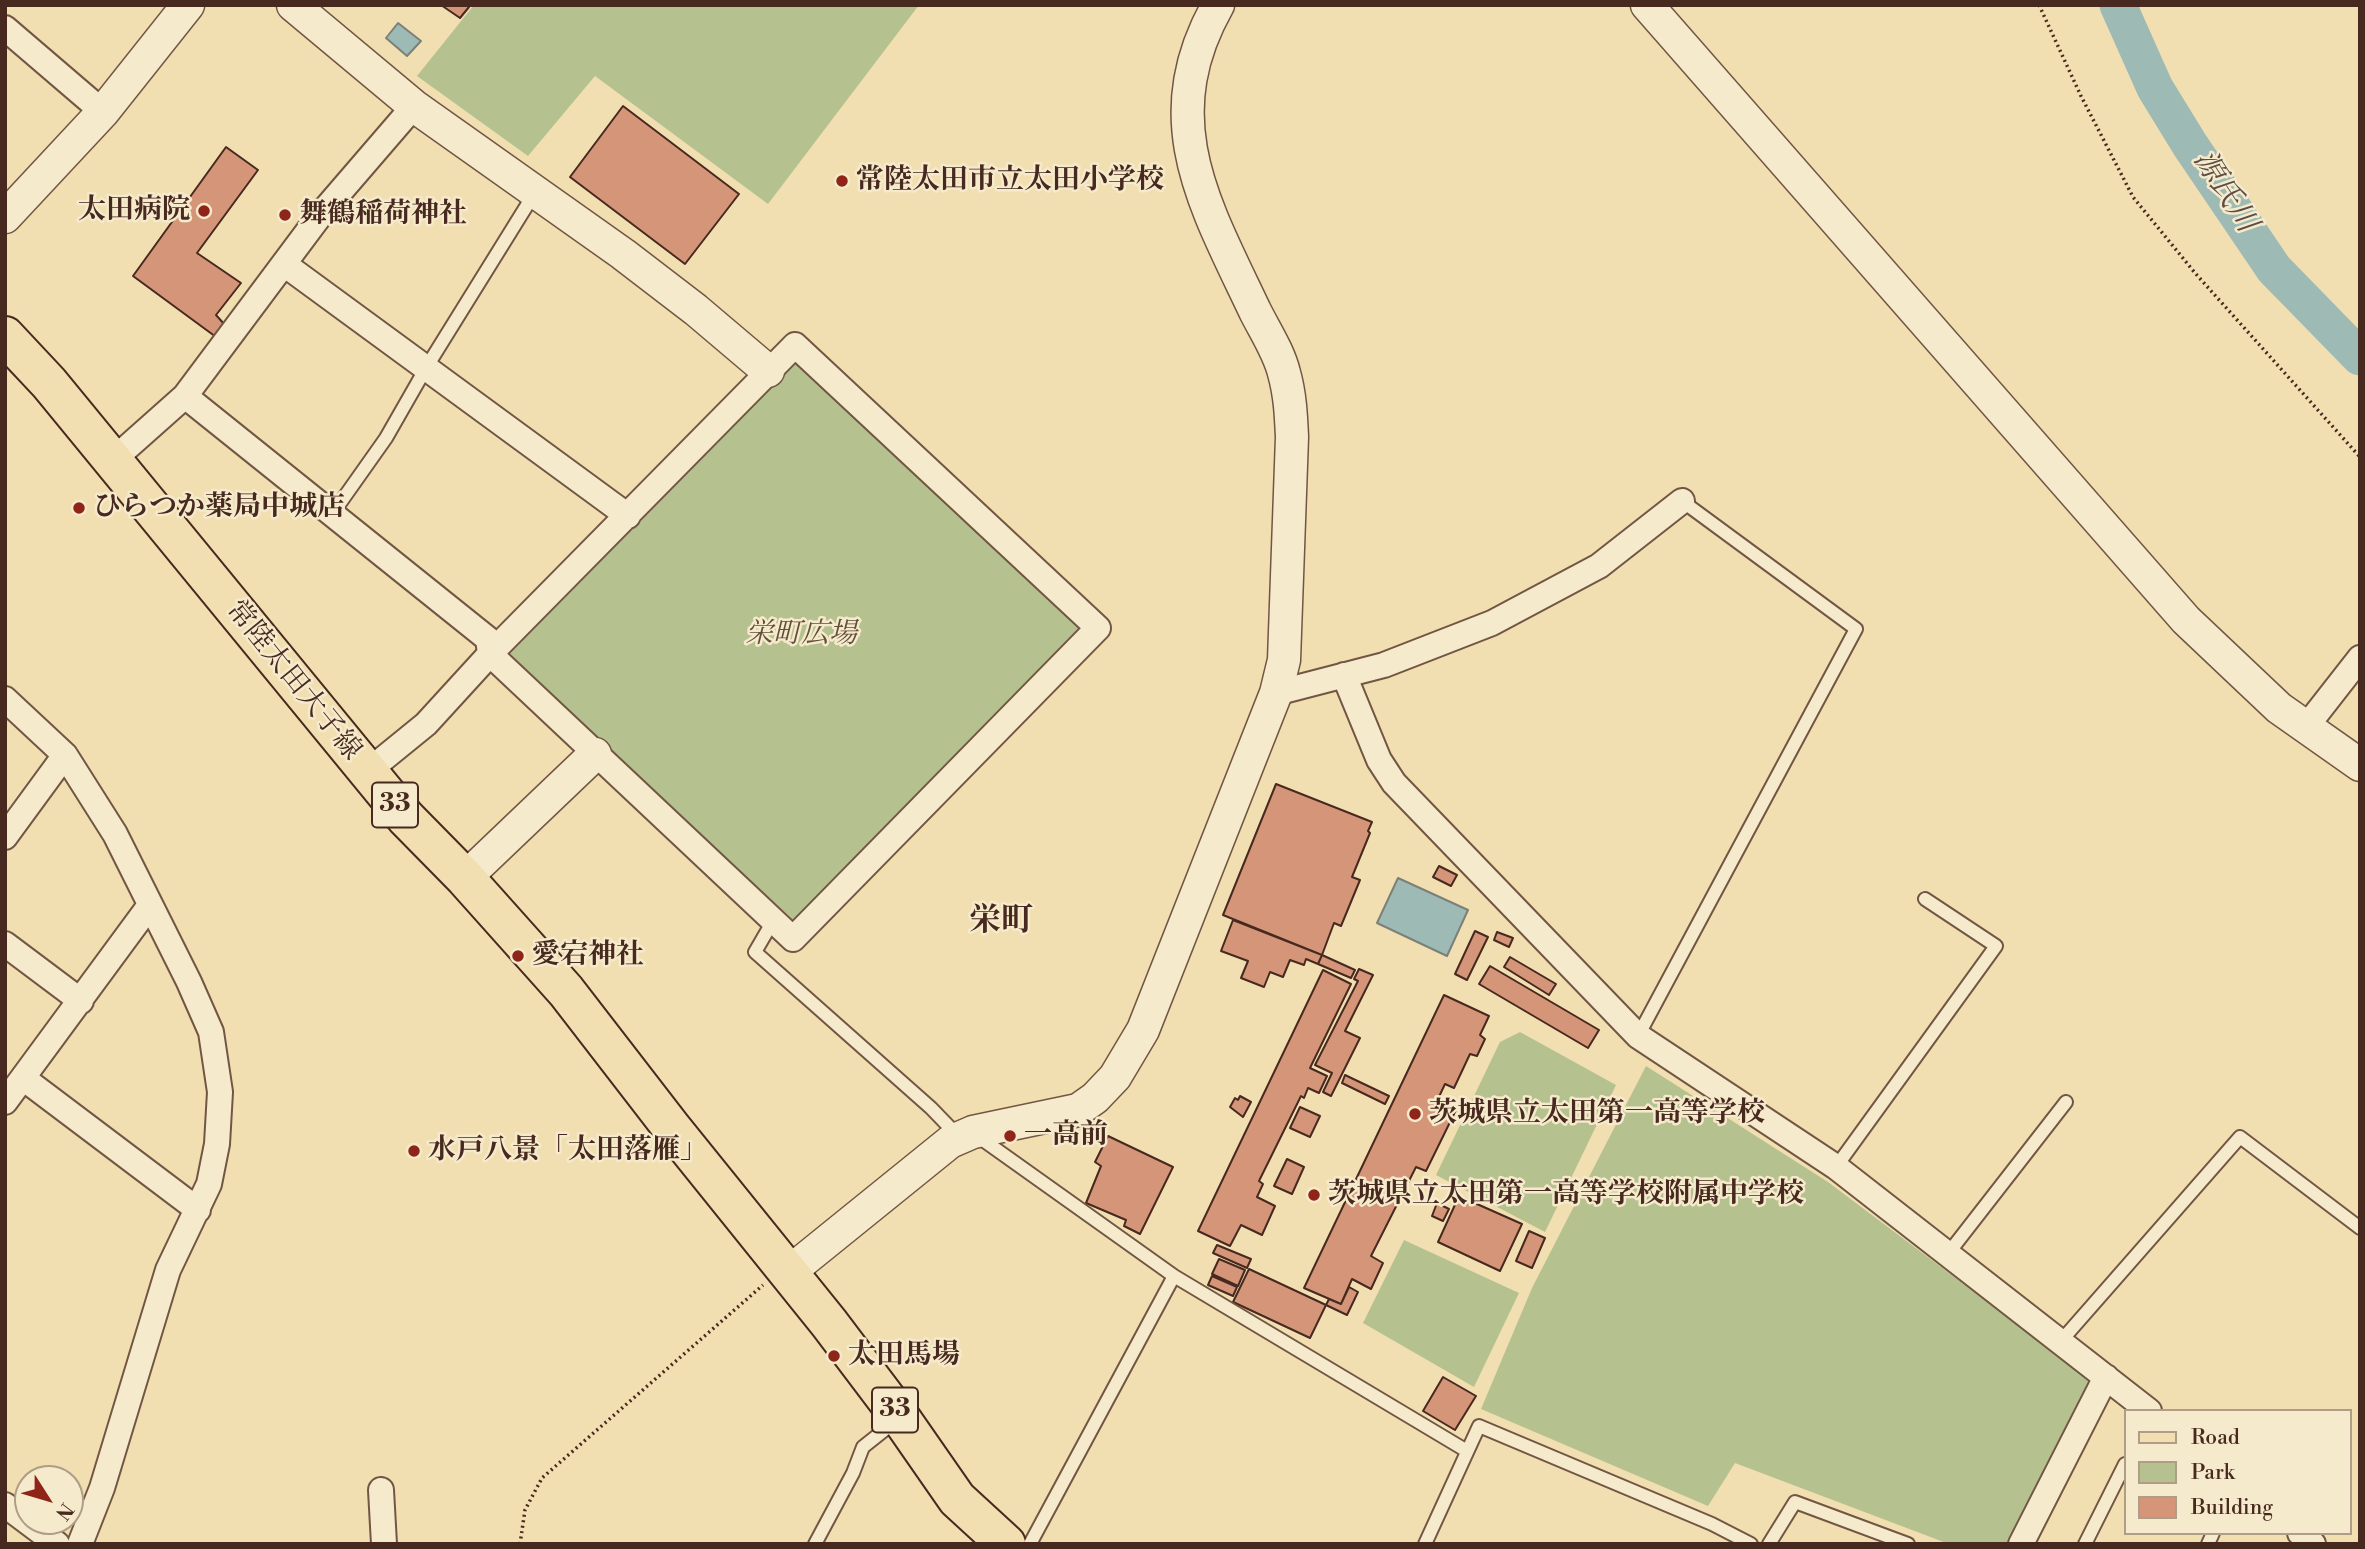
<!DOCTYPE html>
<html>
<head>
<meta charset="utf-8">
<style>
	body { margin:0 }
	#map { position:relative; width:2365px; height:1549px; overflow:hidden; background:#f1deb1; font-family:"Libre Bodoni",serif }
	canvas { display:block }
	.frame { position:absolute; inset:0; border:7px solid #47291f; pointer-events:none }
	.legend { position:absolute; left:2124px; top:1409px; width:228px; height:126px; box-sizing:border-box; background:#f6eacc; border:2px solid #b09d87; margin:0; padding:9px 12px; list-style:none; font-size:21px; color:#47291f }
	.legend li { display:flex; align-items:center; gap:14px; height:35px }
	.legend b { width:35px; border:2px solid #b09d87 }
	.north { position:absolute; left:14px; top:1465px; width:70px; height:70px; box-sizing:border-box; background:#f6eacc; border:2px solid #b09d87; border-radius:50%; rotate:127deg; font-size:19px; font-weight:700; line-height:28px; text-align:center; color:#47291f }
	.north::after { content:''; display:block; margin:auto; width:24px; height:32px; background:#8f2418; clip-path:polygon(50% 0,100% 100%,50% 72%,0 100%) }
</style>
</head>
<body>
<div id="map">
<canvas width="2365" height="1549"></canvas>
<div class="frame"></div>
<ul class="legend">
<li><b style="height:9px;background:#f1deb1"></b>Road</li>
<li><b style="height:19px;background:#b5c28f"></b>Park</li>
<li><b style="height:19px;background:#d49578"></b>Building</li>
</ul>
<div class="north">N</div>
</div>
<script>
const g = document.querySelector('canvas').getContext('2d');
g.lineJoin = 'round';
function paint(path, color) {
  g.fillStyle = color;
  g.fill(path, 'evenodd');
}
function strokePath(path, color, width, dash) {
  g.strokeStyle = color;
  g.lineWidth = width;
  g.lineCap = dash ? 'butt' : 'round';
  g.setLineDash(dash || []);
  g.stroke(path);
}
function drawText(font, color, halo, rows, align = 'center') {
  g.font = font + ' "Libre Bodoni","Noto Serif JP",serif';
  g.lineWidth = 5;
  g.setLineDash([]);
  g.textBaseline = 'middle';
  g.strokeStyle = halo;
  g.fillStyle = color;
  for (const [text, x, y, turn = 0] of rows) {
    g.save();
    g.translate(x, y);
    g.rotate((+turn || 0) * Math.PI / 180);
    g.textAlign = isNaN(turn) ? turn : align;
    if (halo) g.strokeText(text, 0, 0);
    g.fillText(text, 0, 0);
    g.restore();
  }
}
paint(new Path2D(`
	M474,5H919L768,204L595,76L528,156L417,76Z
	M795,353L1085,623L1084,633L799,925L505,655Z
	M1520,1032L1616,1085L1545,1232L1436,1175L1500,1042Z
	M1646,1066L1828,1182L2090,1379L2007,1544H1949L1735,1463L1708,1506L1481,1409L1532,1288Z
	M1404,1240L1519,1293L1474,1387L1363,1323Z`), '#b5c28f');
const water = new Path2D(`
	M398,23L421,41L407,56L386,38Z
	M1398,878L1468,910L1447,956L1377,923Z`);
paint(water, '#9ebab5');
strokePath(water, '#7b8079', 2);
strokePath(new Path2D(`
	M2118,5L2155,88L2190,145L2274,269L2360,357`), '#9ebab5', 37);
const building = new Path2D(`
	M441,5H466L469,7L460,18Z
	M623,106L739,194L685,264L570,177Z
	M226,147L258,170L197,253L241,283L216,315L225,325L216,337L133,276Z
	M1276,784L1372,822L1368,831L1370,833L1352,877L1360,880L1341,926L1334,923L1322,955L1223,915Z
	M1439,866L1457,875L1451,886L1433,877Z
	M1233,920L1322,955L1318,964L1306,959L1304,965L1290,960L1283,977L1270,972L1264,987L1241,978L1248,961L1221,951Z
	M1475,931L1488,937L1467,980L1455,974Z
	M1497,932L1513,938L1509,947L1494,940Z
	M1322,955L1355,970L1351,978L1318,964Z
	M1510,957L1556,984L1549,995L1504,967Z
	M1490,966L1599,1030L1588,1048L1479,984Z
	M1359,969L1373,975L1345,1031L1360,1038L1331,1096L1323,1092L1332,1073L1315,1065L1358,981L1354,979Z
	M1323,970L1351,984L1310,1068L1327,1076L1319,1093L1308,1088L1304,1098L1301,1096L1259,1181L1263,1184L1257,1197L1275,1206L1262,1235L1241,1225L1230,1246L1198,1231Z
	M1444,995L1489,1016L1480,1035L1485,1039L1477,1056L1470,1054L1454,1088L1445,1084L1437,1101L1456,1110L1426,1171L1416,1167L1371,1256L1383,1263L1371,1289L1352,1279L1341,1304L1304,1288Z
	M1345,1075L1389,1096L1385,1104L1342,1083Z
	M1240,1096L1251,1102L1243,1117L1230,1107L1235,1098L1238,1100Z
	M1300,1107L1320,1116L1310,1137L1290,1128Z
	M1108,1136L1173,1167L1140,1234L1124,1226L1126,1220L1086,1203L1101,1166L1095,1162Z
	M1287,1159L1304,1167L1292,1194L1274,1186Z
	M1459,1196L1522,1224L1500,1271L1438,1242Z
	M1437,1203L1449,1209L1443,1221L1432,1216Z
	M1529,1231L1545,1238L1532,1268L1516,1261Z
	M1217,1245L1251,1259L1247,1268L1213,1253Z
	M1219,1259L1245,1270L1238,1286L1212,1274Z
	M1249,1269L1326,1305L1310,1338L1233,1302Z
	M1212,1276L1237,1287L1233,1296L1208,1285Z
	M1349,1287L1358,1292L1347,1315L1326,1305L1329,1299L1341,1304Z
	M1443,1377L1476,1396L1455,1430L1423,1411Z`);
paint(building, '#d49578');
strokePath(building, '#47291f', 2);
const service = new Path2D(`
	M333,513L386,438L426,368L534,194
	M773,921L755,952L931,1108L959,1137
	M1638,1036L1856,629L1682,501
	M976,1135L1174,1276L1467,1451
	M1836,1167L1996,946L1925,899
	M1947,1255L2066,1102
	M2061,1341L2240,1137L2360,1228
	M815,1544L853,1473L863,1447L897,1420
	M1030,1544L1174,1276
	M1425,1544L1479,1426L1712,1524L1751,1544
	M1769,1544L1795,1502L1908,1544
	M2085,1544L2125,1464
	M2208,1544L2213,1533`);
const minor = new Path2D(`
	M5,28L103,112
	M284,264L628,516
	M185,396L488,639L490,654L793,939L1098,628L795,345L490,654L426,724L367,772
	M113,460L185,396L321,214L414,106
	M1344,675L1379,760L1394,783L1638,1036L1836,1167L2149,1411
	M1276,693L1384,665L1492,623L1599,566L1682,501
	M5,699L65,755L115,834L189,982L211,1032L220,1092L217,1144L209,1184L168,1270L102,1488L80,1544
	M2306,727L2360,658
	M5,837L65,755
	M5,944L81,1001
	M23,1078L198,1210
	M5,1102L150,905
	M381,1490L384,1544
	M5,1505L57,1544
	M2300,1533L2313,1544
	M2021,1544L2106,1377`);
const tertiary = new Path2D(`
	M293,5L414,106L623,254L696,310L768,371
	M1647,5L2186,620L2279,708L2360,765
	M5,217L103,112L188,5
	M465,878L595,754
	M788,1273L950,1142L973,1132L1078,1110L1095,1098L1115,1077L1143,1030L1276,693L1284,660L1292,437C1291,415 1290,394 1284,373C1279,352 1265,331 1255,311C1205,205 1153,120 1218,5`);
const primary = new Path2D(`
	M5,336L49,383L406,818L465,878L566,991L671,1127L829,1323L900,1417L957,1499L1006,1544`);
strokePath(service, '#725644', 16);
strokePath(minor, '#725644', 28);
strokePath(tertiary, '#725644', 35);
strokePath(primary, '#47291f', 42);
strokePath(new Path2D(`
	M2039,5L2081,96L2133,197L2195,273L2360,457
	M520,1544L525,1510L542,1478L763,1285`), '#47291f', 3.5, [2, 3.5]);
strokePath(service, '#f6eacc', 12);
strokePath(minor, '#f6eacc', 24);
strokePath(tertiary, '#f6eacc', 32);
strokePath(primary, '#f1deb1', 38);
for (const [x, y, r, color] of [
	[842,181,7,"#8f2418"],
	[204,211,7,"#8f2418"],
	[285,215,7,"#8f2418"],
	[79,508,7,"#8f2418"],
	[518,956,7,"#8f2418"],
	[1415,1114,7,"#8f2418"],
	[1010,1136,7,"#8f2418"],
	[414,1151,7,"#8f2418"],
	[1314,1195,7,"#8f2418"],
	[834,1356,7,"#8f2418"]
]) {
  const dot = new Path2D();
  dot.arc(x, y, r, 0, 2 * Math.PI);
  g.fillStyle = color;
  g.fill(dot);
  strokePath(dot, '#f6eacc', 2.5);
}
for (const [x, y, w] of [
	[395,805,46],
	[895,1410,46]
]) {
  const box = new Path2D();
  box.roundRect(x - w / 2, y - 22.5, w, 45, 5);
  g.fillStyle = '#f6eacc';
  g.fill(box);
  strokePath(box, '#47291f', 2);
}
drawText('bold 26px', '#47291f', null, [
	["33",395,805],
	["33",895,1410]
]);
drawText('bold 28px', '#47291f', '#f6eacc', [
	["常陸太田市立太田小学校",856,181],
	["太田病院",190,211,"right"],
	["舞鶴稲荷神社",299,215],
	["ひらつか薬局中城店",93,508],
	["愛宕神社",532,956],
	["茨城県立太田第一高等学校",1429,1114],
	["一高前",1024,1136],
	["水戸八景「太田落雁」",428,1151],
	["茨城県立太田第一高等学校附属中学校",1328,1195],
	["太田馬場",848,1356]
], 'left');
drawText('italic 28px', '#624f3b', '#f6eacc', [
	["栄町広場",801,635]
]);
drawText('28px', '#47291f', '#f6eacc', [
	["常陸太田大子線",293,681,51]
]);
drawText('italic 30px', '#5d4d44', '#f6eacc', [
	["源氏川",2224,192,57]
]);
drawText('bold 32px', '#47291f', '#f6eacc', [
	["栄町",1001,922]
]);
</script>
</body>
</html>
